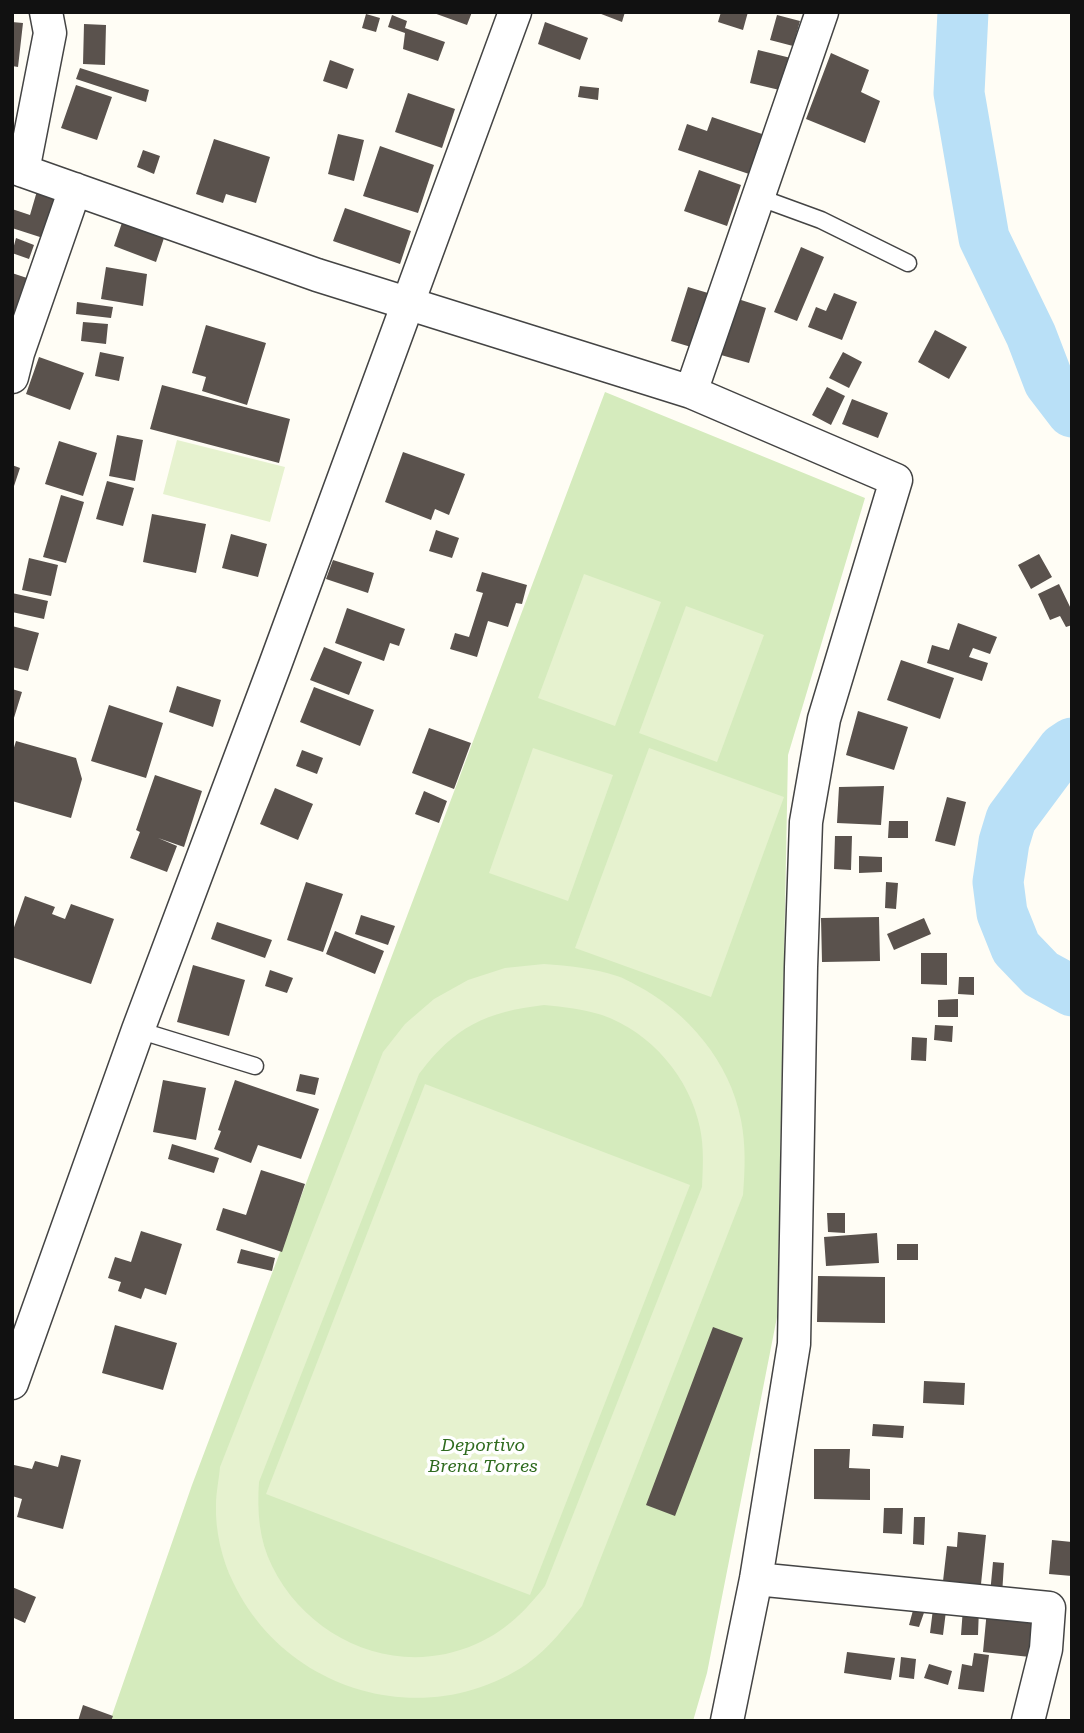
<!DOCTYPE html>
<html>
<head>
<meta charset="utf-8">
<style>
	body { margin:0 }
	#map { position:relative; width:1084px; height:1733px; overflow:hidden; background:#fffdf5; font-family:"Roboto Serif",serif }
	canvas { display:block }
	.frame { position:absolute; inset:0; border:14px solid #111; pointer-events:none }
</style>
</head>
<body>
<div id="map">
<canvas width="1084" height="1733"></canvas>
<div class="frame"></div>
</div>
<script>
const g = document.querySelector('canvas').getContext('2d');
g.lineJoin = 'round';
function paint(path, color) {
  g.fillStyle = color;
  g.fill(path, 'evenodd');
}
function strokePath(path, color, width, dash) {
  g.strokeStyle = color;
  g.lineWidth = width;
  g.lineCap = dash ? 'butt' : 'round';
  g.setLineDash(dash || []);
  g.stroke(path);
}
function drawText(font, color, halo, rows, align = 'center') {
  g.font = font + ' "Roboto Serif",serif';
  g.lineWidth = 7;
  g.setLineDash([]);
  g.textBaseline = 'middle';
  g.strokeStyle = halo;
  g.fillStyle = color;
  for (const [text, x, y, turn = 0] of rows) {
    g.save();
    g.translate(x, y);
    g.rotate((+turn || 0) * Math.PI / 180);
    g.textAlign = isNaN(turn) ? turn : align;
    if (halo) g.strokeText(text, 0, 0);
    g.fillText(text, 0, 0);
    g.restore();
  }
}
paint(new Path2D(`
	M605,392L865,498L788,755L777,1317L707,1673L693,1721H110L192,1485Z`), '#d5ebbd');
paint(new Path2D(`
	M177,440L285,467L270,522L163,494Z
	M584,574L661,602L615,726L538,698Z
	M686,606L764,635L717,762L639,733Z
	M533,748L613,775L568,901L489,873Z
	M649,748L784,797L711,997L575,948Z
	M544,964C569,966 593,968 617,976C624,978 630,982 636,985C688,1012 730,1062 741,1120C746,1146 745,1169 743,1195L582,1606C565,1627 549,1648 527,1664C425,1733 285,1692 233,1582C222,1560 215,1530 216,1505C216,1492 219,1480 220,1467L383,1052L405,1024L434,999L468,980L505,968ZM544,1005C564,1007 583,1009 602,1015C651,1032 690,1078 700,1128C704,1147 703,1167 702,1187L545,1586C525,1611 506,1631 476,1644C398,1679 309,1641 272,1566C259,1540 257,1511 259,1482L419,1074C455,1026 486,1012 544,1005Z
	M425,1084L690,1185L530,1595L266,1494Z`), '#e6f2cf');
strokePath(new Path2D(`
	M963,12L959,93L984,238L1031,335L1049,382L1072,412
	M1072,743L1063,749L1011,819L1004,842L998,882L1002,913L1016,948L1041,974L1072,991`), '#b9e0f7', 51);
paint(new Path2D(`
	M431,12H472L467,25Z
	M596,12H625L622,22Z
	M721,12H748L743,30L718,22Z
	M366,14L380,18L376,32L362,28Z
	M392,15L407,21L405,28L445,42L438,61L403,49L405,33L388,27Z
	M777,15L800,21L793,46L770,40Z
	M12,22L23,23L18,67L12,66Z
	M545,22L588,38L580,60L538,44Z
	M84,24L106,25L105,65L83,64Z
	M758,50L795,59L788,92L750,83Z
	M831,53L869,70L861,92L880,101L865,143L806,119Z
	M330,60L354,69L347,89L323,81Z
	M80,68L149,90L146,102L76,79Z
	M76,85L112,97L97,140L61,128Z
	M580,86L599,88L598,100L578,97Z
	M408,93L455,109L442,148L395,132Z
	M712,117L762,134L749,174L678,150L687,124L707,131Z
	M338,134L364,140L354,181L328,174Z
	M214,139L270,157L256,203L226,194L223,203L196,194Z
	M380,146L434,165L418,213L363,196Z
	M143,150L160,156L154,174L137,167Z
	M699,170L741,185L727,226L684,211Z
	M37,191L56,196L43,238L12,228V209L30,215Z
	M345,208L411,231L400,264L333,241Z
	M125,214L167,229L156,262L114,246Z
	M16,238L34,245L29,259L12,253Z
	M801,247L824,257L797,321L774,312Z
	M106,267L147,274L143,306L101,299Z
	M12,273L33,280L19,320L12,318Z
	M688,287L708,293L691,347L671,341Z
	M834,293L857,302L842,340L808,327L816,307L826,311Z
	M738,299L766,308L749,363L721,355Z
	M77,302L113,307L111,318L76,314Z
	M83,322L108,324L106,344L81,341Z
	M206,325L266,343L247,405L202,391L206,377L192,373Z
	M935,330L967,347L949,379L918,362Z
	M100,352L124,357L119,381L95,376Z
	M843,352L862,362L849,388L829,378Z
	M39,357L84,373L70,410L26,394Z
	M162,385L290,419L279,463L150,429Z
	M827,387L845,396L831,425L812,415Z
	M852,399L888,413L878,438L842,424Z
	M117,435L143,440L135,481L109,476Z
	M59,441L97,453L83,496L45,484Z
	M403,452L465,474L449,515L435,509L431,520L385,502Z
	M12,465L20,468L13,489H12Z
	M107,481L134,488L123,526L96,519Z
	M61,495L84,502L66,563L43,557Z
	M152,514L206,524L196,573L143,562Z
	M436,530L459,538L452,558L429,551Z
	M231,534L267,544L258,577L222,568Z
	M1039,554L1052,577L1031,589L1018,565Z
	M29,558L58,565L51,596L22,590Z
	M333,560L374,573L368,593L326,579Z
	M482,572L527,585L522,604L516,603L508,627L488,621L477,657L450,649L455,633L469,637L483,593L476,591Z
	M1059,584L1072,611V625L1066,627L1060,616L1050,620L1038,594Z
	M12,593L48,601L44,619L12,612Z
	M347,608L405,629L399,646L390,643L384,661L335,643Z
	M958,623L997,637L990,654L973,648L969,657L988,663L982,681L927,663L932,645L949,650Z
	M12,626L39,633L28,671L12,667Z
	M324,647L362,662L349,695L310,680Z
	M901,660L954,678L940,719L887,700Z
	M177,686L221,700L213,727L169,712Z
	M314,687L374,710L360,746L300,722Z
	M12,689L22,692L13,721H12Z
	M109,705L163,723L146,778L91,761Z
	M858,711L908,727L894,770L846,755Z
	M429,728L471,743L454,789L412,773Z
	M16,741L76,758L82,779L71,818L12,801V754Z
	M302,750L323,758L317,774L296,766Z
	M155,775L202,791L184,847L158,838L177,846L167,872L130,858L140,832L136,830Z
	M884,786L881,825L837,823L839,787Z
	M275,788L313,804L298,840L260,824Z
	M424,791L447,801L439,823L415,814Z
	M947,797L966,802L955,846L935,841Z
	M889,821H908V838H888Z
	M835,836H852L851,870L834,869Z
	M859,856L882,857V872L859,873Z
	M306,882L343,894L323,952L287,940Z
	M886,882L898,883L896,909L885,908Z
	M25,896L55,907L52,914L65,919L71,904L114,919L91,984L12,957V933Z
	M361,915L395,926L388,945L355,934Z
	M879,917L880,961L822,962L821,918Z
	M924,918L931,934L894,950L887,934Z
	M217,922L272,940L265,958L211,939Z
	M335,931L384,951L375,974L326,954Z
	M921,953H947V985L921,984Z
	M193,965L245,980L229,1036L177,1022Z
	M270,970L293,978L287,993L265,986Z
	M959,977H974V995L958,994Z
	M958,999V1017H938V1000Z
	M935,1025L953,1026L952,1042L934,1040Z
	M912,1037L927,1038L926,1061L911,1060Z
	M300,1074L319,1078L315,1095L296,1091Z
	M163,1080L206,1088L196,1140L153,1132Z
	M235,1080L319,1109L301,1159L258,1145L251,1163L214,1149L221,1131L218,1130Z
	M172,1144L219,1158L214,1173L168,1159Z
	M261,1170L305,1184L282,1252L216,1230L223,1208L246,1215Z
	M827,1213H845V1233L828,1232Z
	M141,1231L182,1244L166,1295L145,1288L141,1299L118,1291L121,1282L108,1278L115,1257L131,1262Z
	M877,1233L879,1263L826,1266L824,1237Z
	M897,1244H918V1260H897Z
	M241,1249L275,1258L272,1271L237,1263Z
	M818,1276L885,1277V1323L817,1322Z
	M115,1325L177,1343L163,1390L102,1373Z
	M713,1327L743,1338L675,1516L646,1505Z
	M924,1381L965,1383L964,1405L923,1403Z
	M873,1424L904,1426L903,1438L872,1436Z
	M814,1449H850L849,1468L870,1469V1500L814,1499Z
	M61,1455L81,1460L63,1529L17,1517L22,1499L12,1496L14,1465L32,1469L35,1461L58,1467Z
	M884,1508H903L902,1534L883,1533Z
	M914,1517H925L924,1545L913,1544Z
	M958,1532L986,1535L980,1594L942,1590L947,1546L957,1547Z
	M1052,1540L1072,1542V1576L1049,1574Z
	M993,1562L1004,1563L1002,1595L990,1594Z
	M12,1587L36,1597L25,1623L14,1618L12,1624Z
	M934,1601L947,1603L943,1635L930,1633Z
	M915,1603L926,1607L919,1627L909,1625Z
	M963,1608H979L978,1635H961Z
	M987,1610L1034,1614L1030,1657L983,1652Z
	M847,1652L895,1658L891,1680L844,1673Z
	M974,1653L989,1655L984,1692L958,1689L962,1664L972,1666Z
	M901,1657L916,1659L914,1679L899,1677Z
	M929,1664L952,1671L948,1685L924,1678Z
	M83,1705L113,1716L111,1721H78Z`), '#5a524d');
const lane = new Path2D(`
	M758,197L821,220L908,263
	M138,1030L255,1066`);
const street = new Path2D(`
	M12,167L317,275L691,392L896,480L824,719L806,822L801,967L794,1344L756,1579L727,1721
	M23,171L50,33L46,12
	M12,377L18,353L75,189
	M691,392L822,12
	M12,1383L138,1030L275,665L515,12
	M756,1579L1049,1608L1046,1649L1028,1721`);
strokePath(lane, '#444', 19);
strokePath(street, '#444', 35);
strokePath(lane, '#fff', 16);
strokePath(street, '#fff', 32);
drawText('italic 18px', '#2f6b1f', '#fff', [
	["Deportivo",483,1446],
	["Brena Torres",483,1467]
]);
</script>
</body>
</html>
